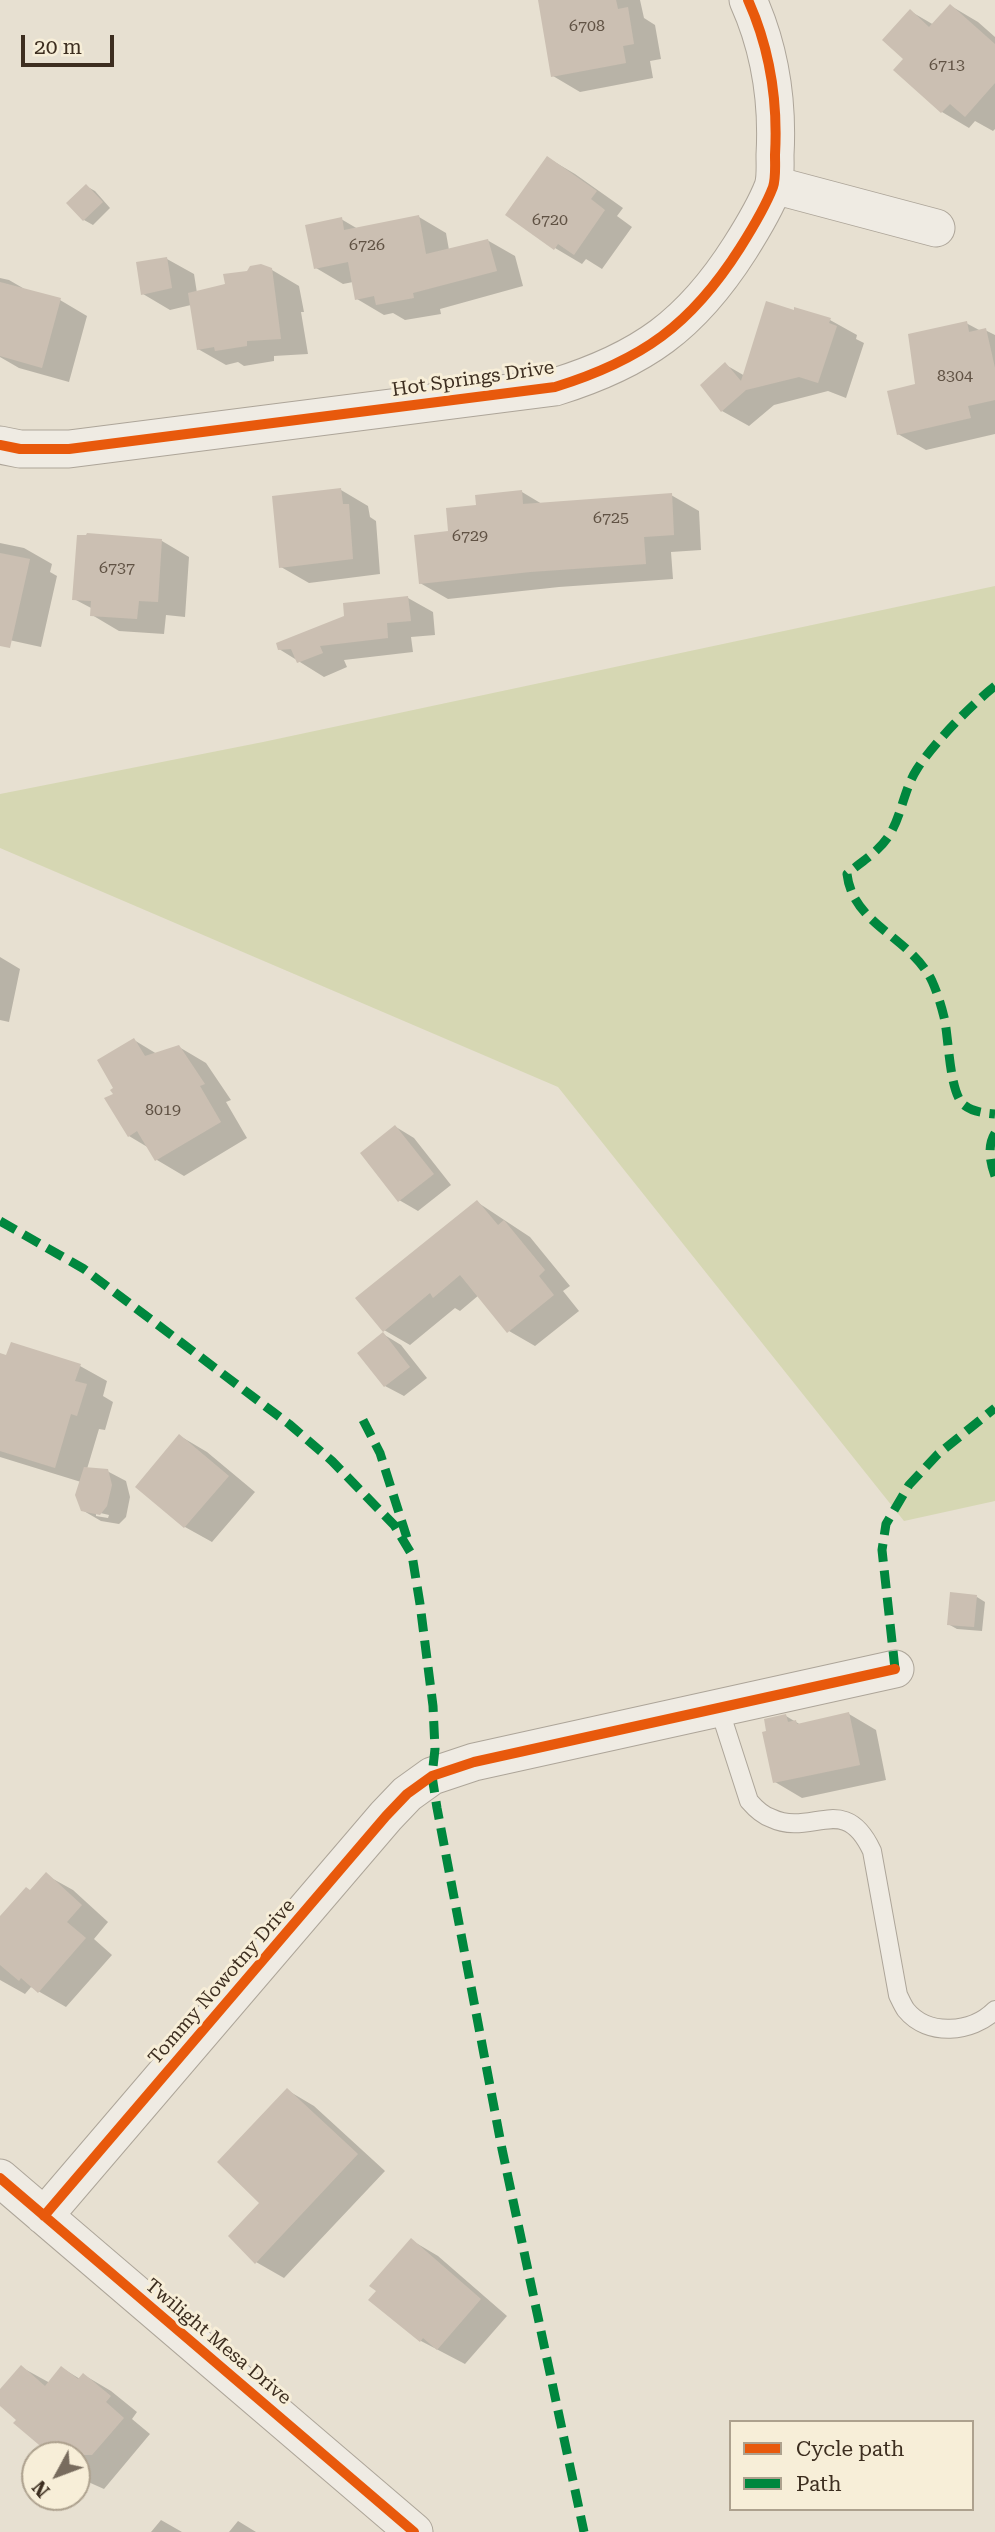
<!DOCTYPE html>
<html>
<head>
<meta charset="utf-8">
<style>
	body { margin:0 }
	#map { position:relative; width:995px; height:2532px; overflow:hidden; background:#e7e0d1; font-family:"Roboto Serif",serif }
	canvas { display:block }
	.legend { position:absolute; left:729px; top:2420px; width:245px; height:91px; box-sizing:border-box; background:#f7eed8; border:2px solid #ada18e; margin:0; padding:9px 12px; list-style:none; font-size:21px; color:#3d2e20 }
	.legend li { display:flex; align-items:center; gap:14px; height:35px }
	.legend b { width:35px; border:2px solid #ada18e }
	.north { position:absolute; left:21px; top:2441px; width:70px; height:70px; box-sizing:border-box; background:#f7eed8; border:2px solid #ada18e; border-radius:50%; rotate:229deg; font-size:19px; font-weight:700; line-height:28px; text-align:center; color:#3d2e20 }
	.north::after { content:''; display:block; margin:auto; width:24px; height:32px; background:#786c5e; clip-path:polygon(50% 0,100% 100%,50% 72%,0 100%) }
	.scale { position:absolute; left:21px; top:35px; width:93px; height:32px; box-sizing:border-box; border:4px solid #3d2e20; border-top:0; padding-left:9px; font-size:21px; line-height:24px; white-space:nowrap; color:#3d2e20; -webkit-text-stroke:5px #f7eed8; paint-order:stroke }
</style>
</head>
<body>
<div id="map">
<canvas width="995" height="2532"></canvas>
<ul class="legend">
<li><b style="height:9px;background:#e8590c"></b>Cycle path</li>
<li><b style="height:9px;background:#00873e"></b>Path</li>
</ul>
<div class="north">N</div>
<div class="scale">20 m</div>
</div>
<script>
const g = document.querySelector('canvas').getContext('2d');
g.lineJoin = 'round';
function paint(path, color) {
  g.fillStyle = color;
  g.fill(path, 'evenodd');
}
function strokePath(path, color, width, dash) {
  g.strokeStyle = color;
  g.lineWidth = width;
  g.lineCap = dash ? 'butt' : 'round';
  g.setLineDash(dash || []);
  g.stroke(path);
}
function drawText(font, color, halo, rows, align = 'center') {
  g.font = font + ' "Roboto Serif",serif';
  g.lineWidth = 6;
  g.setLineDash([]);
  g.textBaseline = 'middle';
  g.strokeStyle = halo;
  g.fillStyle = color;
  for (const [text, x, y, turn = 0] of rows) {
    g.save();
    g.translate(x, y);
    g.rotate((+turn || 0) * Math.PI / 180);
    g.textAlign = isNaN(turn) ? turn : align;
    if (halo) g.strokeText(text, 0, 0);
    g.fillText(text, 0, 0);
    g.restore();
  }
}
paint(new Path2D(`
	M995,586V1501L904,1521L558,1087L0,848V794L263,742Z`), '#d6d7b3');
paint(new Path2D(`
	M540,0H640L644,18L655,25L661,59L650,61L653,78L580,92L553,76Z
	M951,6L978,22L995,37V129L993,131L975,121L969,128L942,112L906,59L910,11L934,25Z
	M548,158L575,174L623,208L617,216L632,227L602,269L586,259L582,264L555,248L507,215Z
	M86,186L95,191L110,208L93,225L84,220Z
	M419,217L446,233L449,250L487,240L515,256L523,286L440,309L441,314L405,320L393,313L384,315L357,299L353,282L343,284L316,268L341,219L358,229Z
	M167,259L194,274L197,293L272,270L299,286L304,312H301L308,354L274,356V361L244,366L238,362L226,365L198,349L191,305L170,310L143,294Z
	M0,278L9,280L28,291L60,300L87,316L69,382L19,368L0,357Z
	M830,320L857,335L856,339L864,343L846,398L828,391L774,405L749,426L722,411L726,365L745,376Z
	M966,323L981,331L985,330L995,335V434L926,450L898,434L917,385Z
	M341,490L368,506L370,517L376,521L380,574L309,583L281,567Z
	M522,492L542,504L671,495L699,511L701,550L671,552L673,579L559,587L448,599L420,583L450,533L478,506Z
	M88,535L162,541L189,557L185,617L166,615L164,634L119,631L92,615L93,609L74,599Z
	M0,543L24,548L52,564L50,572L57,576L41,647L0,638Z
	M408,598L433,612L435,635L411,637L413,652L344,660L347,667L324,677L279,649Z
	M0,957L20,969L9,1022L0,1020Z
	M134,1040L157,1054L179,1047L206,1063L231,1100L226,1102L247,1138L184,1176L157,1160L149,1148L129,1136L115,1094Z
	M396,1127L414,1138L451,1185L418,1211L399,1200Z
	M477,1202L530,1237L570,1286L563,1291L579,1311L535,1346L509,1331L479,1295L460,1311L455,1308L410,1345L384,1330Z
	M383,1334L401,1345L427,1378L404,1396L385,1386Z
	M80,1366L107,1381L103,1396L113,1402L105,1430L99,1429L87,1469L107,1471L126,1481L130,1497L126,1517L119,1524L101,1521L82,1510L81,1482L0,1457V1370ZM96,1512L109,1515L108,1518L96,1516Z
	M180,1436L207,1452L255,1492L212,1542L185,1527Z
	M977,1597L985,1602L982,1631L957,1629L948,1624Z
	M849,1714L876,1730L886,1780L802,1798L775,1782L786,1716L801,1725Z
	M46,1875L73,1890L108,1922L94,1939L112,1955L66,2007L31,1987L25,1994L0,1980V1919L31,1892Z
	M287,2090L314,2106L385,2171L284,2278L256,2262Z
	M411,2240L438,2256L507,2316L465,2364L421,2341Z
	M21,2367L50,2383L62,2368L80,2379L84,2375L111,2391L137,2412L132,2419L150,2434L104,2489L77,2477V2455H51L18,2419L0,2404V2392Z
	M161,2520L182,2532H151Z
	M238,2521L256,2532H229Z`), '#0003');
paint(new Path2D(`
	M538,0H616L618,9L628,7L634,44L623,46L626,63L551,77Z
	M950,4L995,44V83L965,117L950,104L941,113L893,70L903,59L882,40L910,9L929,27Z
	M547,156L597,191L591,199L605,210L574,255L558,244L554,250L505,215Z
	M86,184L103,202L83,221L66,203Z
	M419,215L426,254L488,239L497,271L413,293L414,298L376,305L374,296L355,300L348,262L314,269L305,225L342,217L344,230Z
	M167,257L172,288L141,295L136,262Z
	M261,264L272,268L281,339L247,341V346L215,351L214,347L197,350L188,293L225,284L223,274L247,271L250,266Z
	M0,282L61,298L42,368L0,356Z
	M766,301L794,310V307L831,318L829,323L837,326L818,383L799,377L746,390L721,412L700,385L725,362L741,381Z
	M967,321L969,332L986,328L995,368V400L968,406L971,418L897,435L887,391L915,384L908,334Z
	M341,488L343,504H349L353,559L279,568L272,496Z
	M522,490L523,504L672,493L674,535L644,537L646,564L530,572L419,584L414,535L448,531L446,508L476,505L475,495Z
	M87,533L162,539L158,602L139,601L137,619L90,616L91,601L72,600L77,535H86Z
	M0,553L30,559L10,648L0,646Z
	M408,596L411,621L387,623L388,638L320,646L323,653L297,663L291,649L278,650L276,643L344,616L343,603Z
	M134,1038L145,1056L179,1045L205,1084L200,1086L221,1122L155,1161L137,1131L128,1137L104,1098L113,1094L110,1090L113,1088L97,1060Z
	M395,1125L434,1174L398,1202L360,1153Z
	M477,1200L498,1225L504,1220L545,1270L539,1276L554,1295L507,1333L460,1275L433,1298L430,1293L383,1332L355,1298Z
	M383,1332L410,1367L384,1387L357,1353Z
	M11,1342L81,1364L75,1381L87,1384L77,1416L71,1414L55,1468L0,1451V1353L6,1355Z
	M179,1434L229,1476L184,1528L135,1487Z
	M84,1467L108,1469L112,1485L107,1506L100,1515L81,1511L75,1495Z
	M950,1592L977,1595L974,1627L947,1625Z
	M849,1712L860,1765L773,1783L762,1732L766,1731L764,1719L786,1714L788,1722L796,1720L797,1724Z
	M46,1872L82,1905L67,1922L86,1938L38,1993L21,1978L19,1981L0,1965V1916L26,1887L30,1890Z
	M287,2088L358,2154L255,2264L228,2236L259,2203L217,2162Z
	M411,2238L481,2299L437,2350L423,2338L420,2342L368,2300L376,2291L369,2286Z
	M21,2365L45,2386L61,2366L78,2379L83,2373L111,2396L106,2402L124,2418L92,2455H51L13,2423L16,2420L0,2406V2389Z`), '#cbbfb2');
const lane = new Path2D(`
	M719,1708L749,1801C755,1808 762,1815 771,1818C812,1838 844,1791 872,1851L898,1995C900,1999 903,2006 906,2010C928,2037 972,2033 995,2010`);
const street = new Path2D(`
	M774,185L936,228
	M0,445L20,449H69L555,387C642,360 691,325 740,248C752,229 765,208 773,187C776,178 775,165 775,155C778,102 770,49 748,0
	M0,2178L414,2532
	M44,2216L386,1816L407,1794L432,1776L474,1762L895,1669`);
strokePath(lane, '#ada599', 20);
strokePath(street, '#ada599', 39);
strokePath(lane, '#efebe3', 18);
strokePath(street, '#efebe3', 37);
strokePath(new Path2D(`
	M995,686C971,705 933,744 917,769C904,789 902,814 890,834C879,852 862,861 847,874C853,925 910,936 932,981C937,992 941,1005 944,1017C949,1037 949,1093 964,1105C973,1112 984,1113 995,1114
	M995,1133C987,1146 990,1162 995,1176
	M0,1221L84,1269L289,1424L332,1461L394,1525L412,1555L420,1604L433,1706L435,1749L432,1776L437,1808L502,2149L584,2532
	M363,1420L380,1453L407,1538
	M895,1669L882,1550L886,1524L909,1485L938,1454L995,1408`), '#00873e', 9, [18, 9]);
strokePath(new Path2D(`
	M0,445L20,449H69L555,387C642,360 691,325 740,248C752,229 765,208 773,187C776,178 775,165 775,155C778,102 770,49 748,0
	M0,2178L414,2532
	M44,2216L386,1816L407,1794L432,1776L474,1762L895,1669`), '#e8590c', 10);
drawText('16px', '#605244', null, [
	["6708",587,26],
	["6713",947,65],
	["6720",550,220],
	["6726",367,245],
	["8304",955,376],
	["6725",611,518],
	["6729",470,536],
	["6737",117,568],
	["8019",163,1110]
]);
drawText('19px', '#3d2e20', '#f7eed8', [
	["Hot Springs Drive",473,379,-8],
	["Tommy Nowotny Drive",222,1982,-49],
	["Twilight Mesa Drive",218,2342,40]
]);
</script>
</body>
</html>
